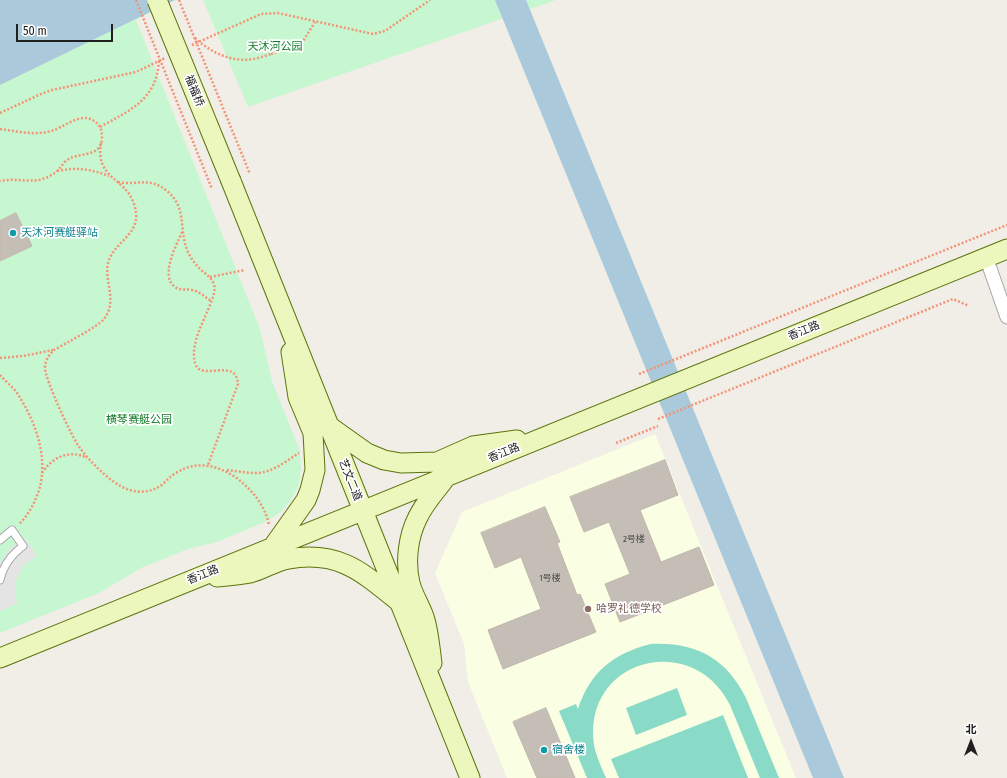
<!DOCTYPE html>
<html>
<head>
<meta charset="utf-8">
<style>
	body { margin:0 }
	#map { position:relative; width:1007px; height:778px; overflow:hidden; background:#f0eee7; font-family:"Fira Sans Condensed","Noto Sans SC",sans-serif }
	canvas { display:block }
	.north { position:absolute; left:951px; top:722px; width:40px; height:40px; -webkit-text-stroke:3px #fff; paint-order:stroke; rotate:0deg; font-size:11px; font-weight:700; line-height:16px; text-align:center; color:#202020 }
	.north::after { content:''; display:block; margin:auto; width:14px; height:18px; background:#202020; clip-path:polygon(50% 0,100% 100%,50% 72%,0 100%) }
	.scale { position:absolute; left:16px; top:24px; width:97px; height:18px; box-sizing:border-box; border:2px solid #202020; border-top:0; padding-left:5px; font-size:12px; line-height:14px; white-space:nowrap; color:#202020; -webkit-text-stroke:3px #fff; paint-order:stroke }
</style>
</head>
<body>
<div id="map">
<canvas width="1007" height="778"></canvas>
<div class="north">北</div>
<div class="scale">50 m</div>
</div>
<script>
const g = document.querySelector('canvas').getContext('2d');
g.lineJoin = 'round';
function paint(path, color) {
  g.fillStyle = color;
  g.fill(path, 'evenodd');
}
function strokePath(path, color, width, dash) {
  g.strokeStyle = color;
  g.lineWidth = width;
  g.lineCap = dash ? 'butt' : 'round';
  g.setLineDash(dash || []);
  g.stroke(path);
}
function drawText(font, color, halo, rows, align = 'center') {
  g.font = font + ' "Fira Sans Condensed","Noto Sans SC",sans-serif';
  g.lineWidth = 3.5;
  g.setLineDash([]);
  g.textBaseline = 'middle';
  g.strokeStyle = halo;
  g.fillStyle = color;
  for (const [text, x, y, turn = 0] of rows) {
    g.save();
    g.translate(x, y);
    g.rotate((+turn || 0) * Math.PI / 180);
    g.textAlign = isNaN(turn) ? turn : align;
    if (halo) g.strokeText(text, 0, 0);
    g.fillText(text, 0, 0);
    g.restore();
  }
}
paint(new Path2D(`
	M655,434L796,778H507L468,682L464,644L435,573L462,512Z`), '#fafee3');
paint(new Path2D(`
	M0,0H175L136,20L260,329L272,381L300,451L301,468L299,484L292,499L281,512L267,521L217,542L188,549L143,567L99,593L0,633Z
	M203,0H556L248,107Z`), '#c7f7d1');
paint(new Path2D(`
	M651,644C696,642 726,658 746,698L779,778H760L730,705C695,634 592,655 593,734C593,750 600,764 606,778H587L559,711L576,704L578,709C590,672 614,653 651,644Z
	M677,688L687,715L636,735L626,708Z
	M723,715L748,778H619L611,759Z`), '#89dbc7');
paint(new Path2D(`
	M25,538L37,556L24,565L16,580L15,588L17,604L0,611V563L8,551L18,542Z`), '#e4e4e4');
paint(new Path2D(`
	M0,0H175L0,85Z
	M495,0H526L844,778H813Z`), '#aacadc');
const building = new Path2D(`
	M16,213L32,246L0,261V221Z
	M665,460L678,495L640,510L661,562L699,547L714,585L620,622L605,584L630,574L609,522L584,532L570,497Z
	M545,507L560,542L557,543L577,595L580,594L596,632L503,669L488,630L541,609L521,557L495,568L481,533Z
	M546,708L575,778H537L513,722Z`);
paint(building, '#c5beb7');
strokePath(building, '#c1b7aa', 1);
const lane = new Path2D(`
	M0,540L12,530L23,546C11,555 3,566 0,580`);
const street = new Path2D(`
	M986,257L1007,317`);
const secondary = new Path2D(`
	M231,181L470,778
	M329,426L367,453L384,460L401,463L437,462L473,446L517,440
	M272,548L306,500L310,490L315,470L313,433L298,397L291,352
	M217,577C228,576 240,575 250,573C263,570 275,561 288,559C339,550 362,572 398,601
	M0,658L1007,249
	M432,663C430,649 429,634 425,620C422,608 413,596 410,583C405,562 408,536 418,517C425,502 437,490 446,477`);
strokePath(lane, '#a7a7a7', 9);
strokePath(street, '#a7a7a7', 15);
strokePath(secondary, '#5b740a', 21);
strokePath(new Path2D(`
	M192,45L261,14L278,13L373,34L385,31L430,0
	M271,54L302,43L315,22
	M0,113L41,94L52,90L136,72L165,58
	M0,129C17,131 34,136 51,131C62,128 73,118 85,118C91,118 97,122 100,127C102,131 102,135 102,139C100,159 77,151 66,161C63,163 62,166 60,168C55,174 47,178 39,180C26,182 13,178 0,181
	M101,143C95,179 125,177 134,204C144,233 117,239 109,260C102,279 119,300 104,319C96,328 66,343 54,350C49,355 45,360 45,368C45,379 72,438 80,448C89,461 112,484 127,489C140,494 154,492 164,483C168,479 171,476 176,473C199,458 225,467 244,484C256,495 266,509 269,525
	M57,171C76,167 91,169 109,176
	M118,182C137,186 149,176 167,191C188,208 178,230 188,252C191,258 195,264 200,269C208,276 217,281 214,293C209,314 189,341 195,363C201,383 236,356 238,384L208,465
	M182,232C176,246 157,281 179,289C183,290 187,289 192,290C199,291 205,297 211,301
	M210,277L245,270
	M0,358L23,356L53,350
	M639,374L1007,225
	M0,375C5,381 12,386 17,393C37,423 51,464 36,498C32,508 26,518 19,524
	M658,419L953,299L969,306
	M616,443L658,426
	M227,470C236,471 246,473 256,473C272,473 286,461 299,453
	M42,473C52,457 70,449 87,458`), '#f49375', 2.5, [2, 2]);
strokePath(lane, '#fff', 7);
strokePath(street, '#fff', 13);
strokePath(secondary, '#ecf7be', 19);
const secondaryBridge = new Path2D(`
	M157,0L231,181`);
strokePath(secondaryBridge, '#5b740a', 21, []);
strokePath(new Path2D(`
	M136,0L212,189
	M179,0L250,174
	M195,38C210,52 232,63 253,59C259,58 265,56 271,54
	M100,127C130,110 157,100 159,60`), '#f49375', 2.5, [2, 2]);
strokePath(secondaryBridge, '#ecf7be', 19);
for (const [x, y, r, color] of [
	[13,233,4,"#0f9aa8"],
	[588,609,4,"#8d6e63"],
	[544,750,4,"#0f9aa8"]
]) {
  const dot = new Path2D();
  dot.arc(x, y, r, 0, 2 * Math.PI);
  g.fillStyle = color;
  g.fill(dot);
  strokePath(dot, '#fff', 1.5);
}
drawText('9px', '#494846', null, [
	["2号楼",634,539],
	["1号楼",550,578]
]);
drawText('11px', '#117c28', '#fff', [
	["天沐河公园",275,47],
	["横琴赛艇公园",139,420]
]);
drawText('11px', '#202020', '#fff', [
	["福福桥",194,91,68],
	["香江路",804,331,-22],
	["香江路",504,453,-22],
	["艺文二道",350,480,68],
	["香江路",203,575,-22]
]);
drawText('11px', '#0d838f', '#fff', [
	["天沐河赛艇驿站",21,233],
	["宿舍楼",552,750]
], 'left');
drawText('11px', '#785e54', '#fff', [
	["哈罗礼德学校",596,609]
], 'left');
</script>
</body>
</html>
